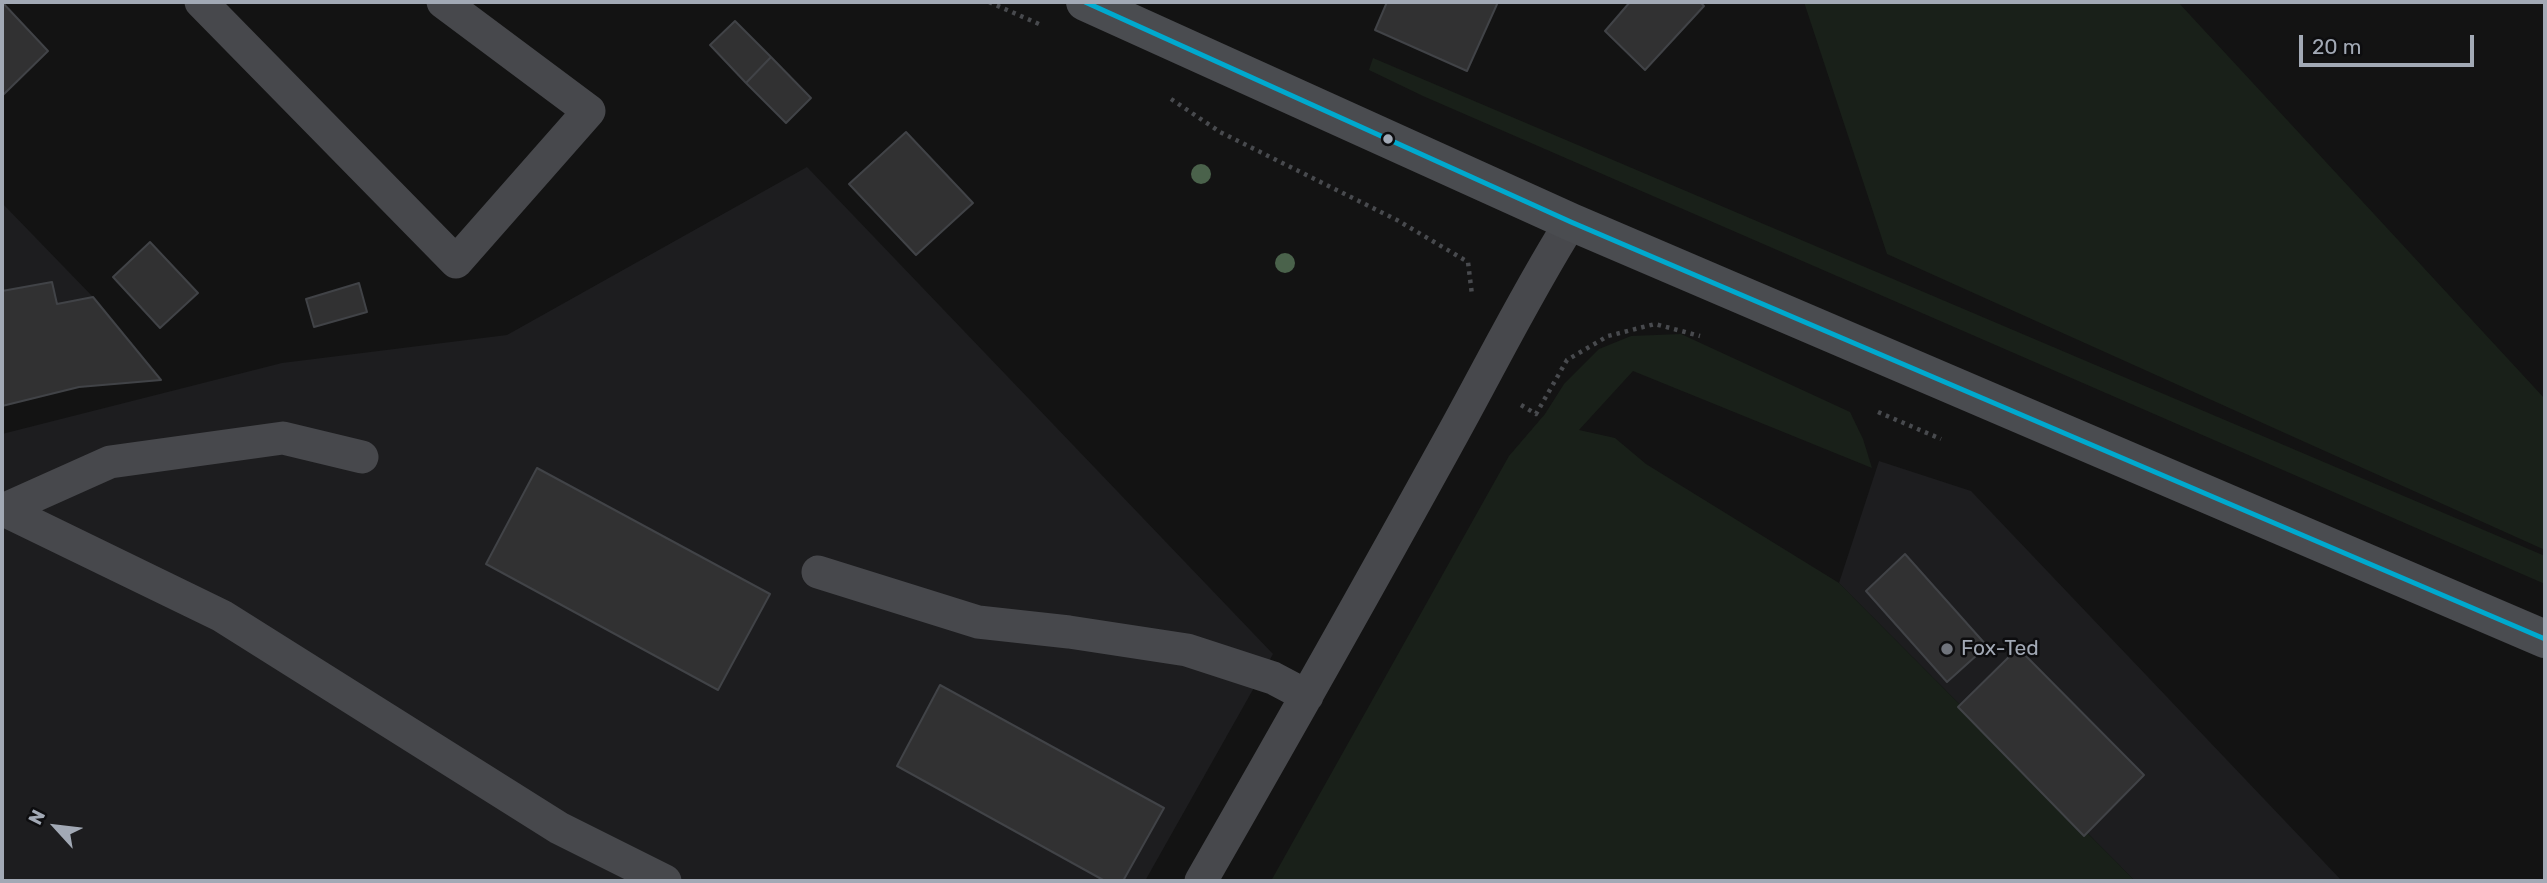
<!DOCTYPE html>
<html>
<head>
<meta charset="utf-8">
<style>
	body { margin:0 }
	#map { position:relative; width:2547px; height:883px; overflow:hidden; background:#131313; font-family:Rubik,sans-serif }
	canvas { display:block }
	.frame { position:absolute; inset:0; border:4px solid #a2a9b5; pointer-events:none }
	.north { position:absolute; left:21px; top:792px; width:70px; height:70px; -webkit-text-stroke:5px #0d0d0f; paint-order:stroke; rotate:297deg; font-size:19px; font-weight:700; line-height:28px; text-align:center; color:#a2a9b5 }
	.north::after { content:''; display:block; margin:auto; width:24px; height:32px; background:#a2a9b5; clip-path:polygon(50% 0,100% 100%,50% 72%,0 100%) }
	.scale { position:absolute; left:2299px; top:35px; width:175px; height:32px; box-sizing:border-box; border:4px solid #a2a9b5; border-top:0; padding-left:9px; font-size:21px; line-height:24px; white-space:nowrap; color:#a2a9b5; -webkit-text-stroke:5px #0d0d0f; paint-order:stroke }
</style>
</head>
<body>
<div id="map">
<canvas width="2547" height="883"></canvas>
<div class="frame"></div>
<div class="north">N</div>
<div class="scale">20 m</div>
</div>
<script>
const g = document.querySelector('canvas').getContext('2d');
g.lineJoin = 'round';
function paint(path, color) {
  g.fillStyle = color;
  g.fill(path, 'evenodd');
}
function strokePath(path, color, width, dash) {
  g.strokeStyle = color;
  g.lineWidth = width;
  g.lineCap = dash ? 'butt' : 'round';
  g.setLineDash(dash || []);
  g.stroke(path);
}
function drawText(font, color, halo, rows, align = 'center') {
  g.font = font + ' Rubik,sans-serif';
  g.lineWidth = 5;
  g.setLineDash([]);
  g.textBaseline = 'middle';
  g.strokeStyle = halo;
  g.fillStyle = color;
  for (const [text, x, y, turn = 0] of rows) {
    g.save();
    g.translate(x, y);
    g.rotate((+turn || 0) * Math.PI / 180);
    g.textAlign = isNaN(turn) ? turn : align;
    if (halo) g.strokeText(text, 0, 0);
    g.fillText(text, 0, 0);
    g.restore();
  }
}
paint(new Path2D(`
	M807,167L1273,654L1145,881H2V434L282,363L507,335Z
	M2,203L93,297L161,380L80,387L2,406Z
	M1879,461L1971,491L2342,881H2135L1839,583Z`), '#1d1d1f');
paint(new Path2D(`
	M1804,2H2178L2545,399V550L1887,254Z
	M1373,58L2545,556V584L1423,96L1369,70Z
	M1681,334L1850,412L1863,439L1872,468L1633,371L1579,430L1615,438L1646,464L1839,583L2135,881H1271L1509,456L1545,414L1564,384L1599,349L1631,336Z`), '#192019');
const building = new Path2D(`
	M2,2L48,51L2,96Z
	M1387,2H1498L1467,71L1375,30Z
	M1630,2H1700L1704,6L1645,70L1605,31Z
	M735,21L771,57L746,83L710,45Z
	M771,57L811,98L786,123L746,83Z
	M906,132L973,203L916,255L849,184Z
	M150,242L198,293L160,328L113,277Z
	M52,282L57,304L93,297L161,380L79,387L2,406V291Z
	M359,283L367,312L314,327L306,299Z
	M537,468L770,594L718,690L486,564Z
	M1905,554L1987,646L1947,682L1866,591Z
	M2018,648L2144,775L2084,836L1958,707Z
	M940,685L1164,808L1123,881H1105L897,766Z`);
paint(building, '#313132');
strokePath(building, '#414347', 2);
strokePath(new Path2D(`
	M989,2L1039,24
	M1171,99L1220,132L1397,220L1468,262L1472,295
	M1521,405L1536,414L1567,360L1608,336L1655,324L1700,336
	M1878,412L1941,439`), '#484a4e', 4.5, [3.5, 5]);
strokePath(new Path2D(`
	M201,2L456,262L589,111L443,2
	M2,509L222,616L559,828L665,881
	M5,509L110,462L283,438L362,457
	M818,572L978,622L1069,632L1187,650L1273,678L1307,696
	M1201,881C1283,738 1365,593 1445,448C1487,373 1525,295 1571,222`), '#47484c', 33);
strokePath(new Path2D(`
	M1085,2L1571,222L2545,639`), '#4a4c50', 38);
strokePath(new Path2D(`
	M1085,2L1571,222L2545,639`), '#00a9ce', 5);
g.fillStyle = '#4a624b';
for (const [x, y] of [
	[1201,174],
	[1285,263]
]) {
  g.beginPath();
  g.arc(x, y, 10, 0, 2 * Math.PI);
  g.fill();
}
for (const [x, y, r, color] of [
	[1388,139,6,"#a2a9b5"],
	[1947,649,7,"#70747c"]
]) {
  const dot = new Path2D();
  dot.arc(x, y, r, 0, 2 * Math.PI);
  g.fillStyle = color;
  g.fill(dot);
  strokePath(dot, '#0d0d0f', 2.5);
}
drawText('21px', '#a2a9b5', '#0d0d0f', [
	["Fox-Ted",1961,649]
], 'left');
</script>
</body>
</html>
